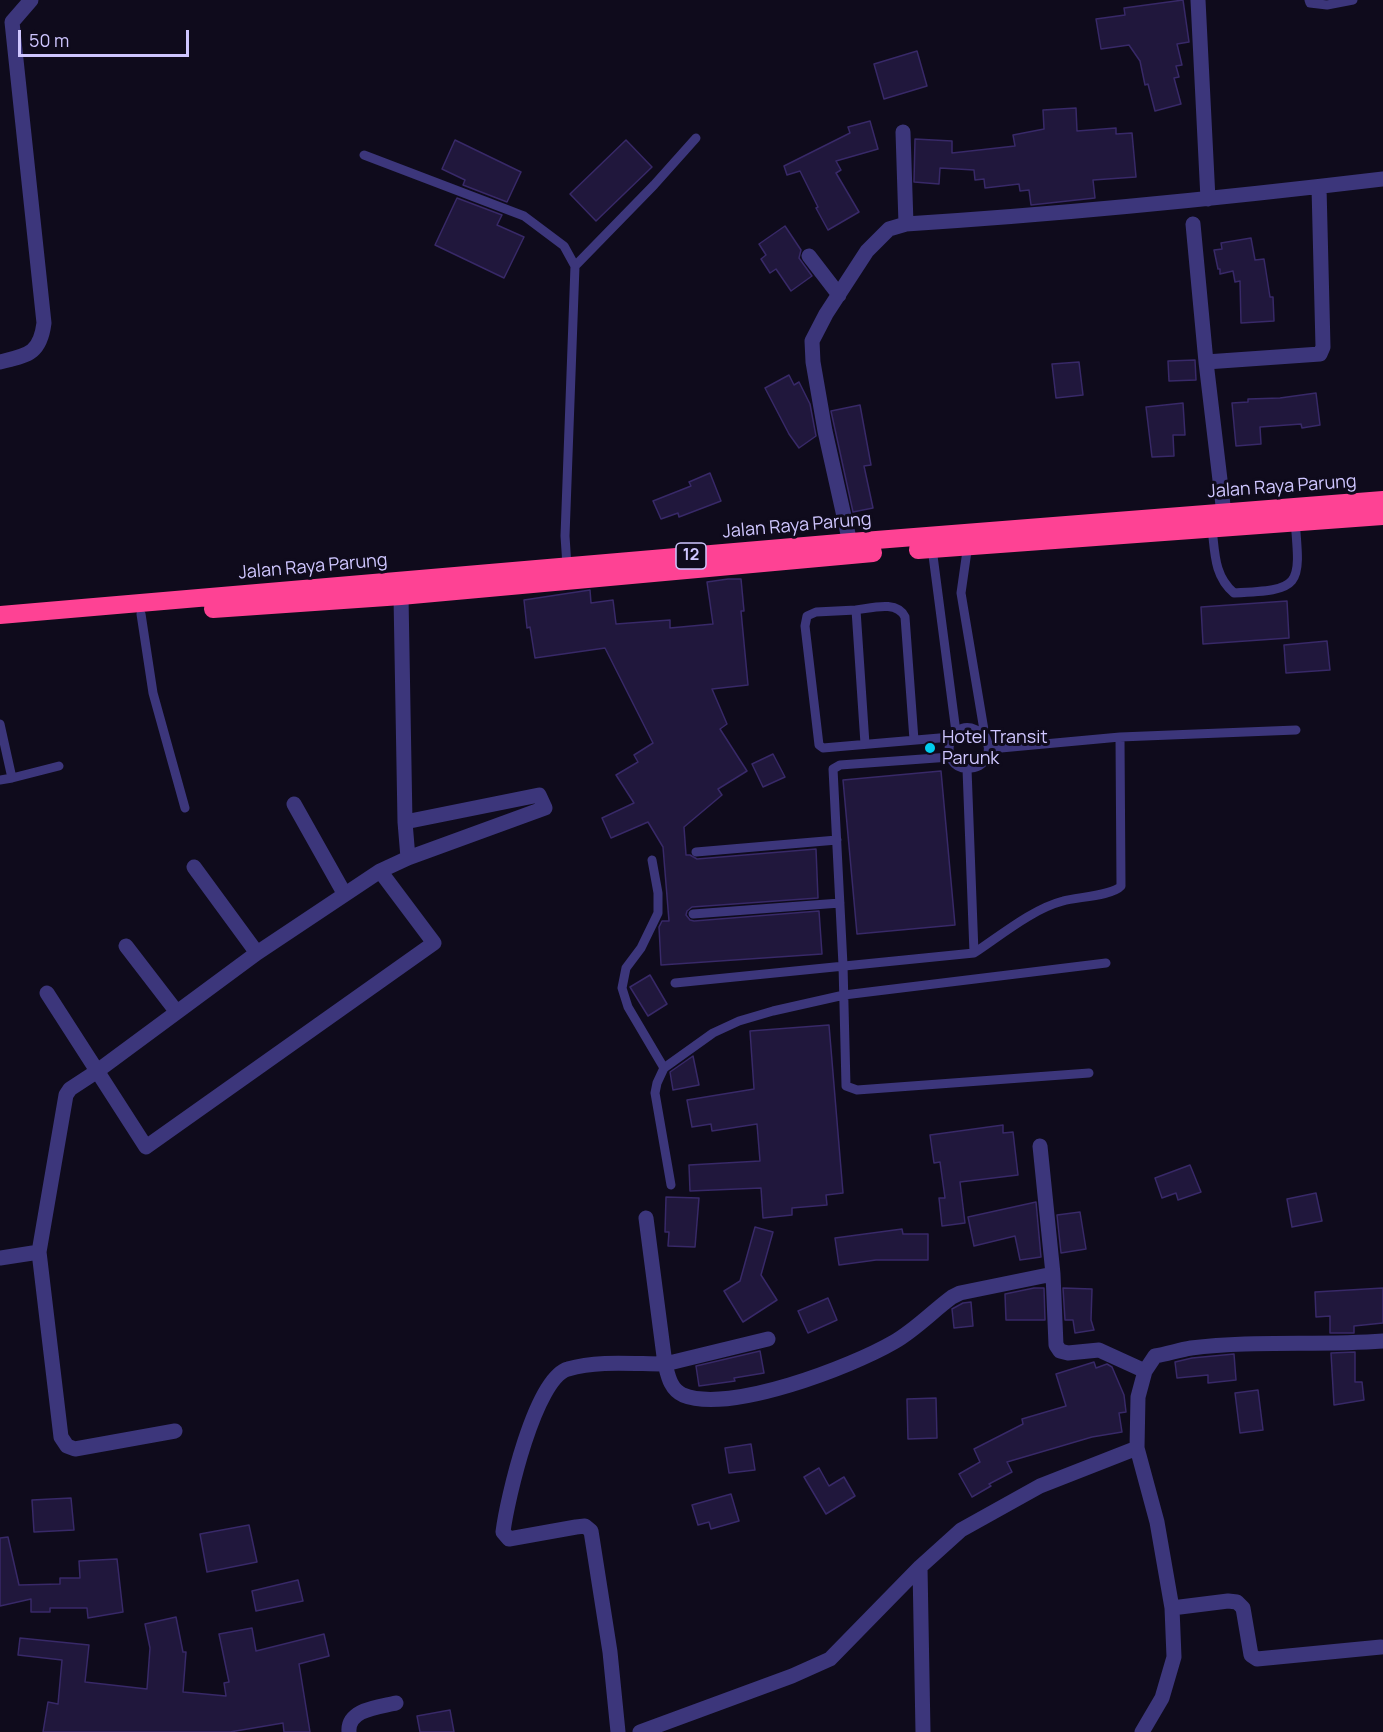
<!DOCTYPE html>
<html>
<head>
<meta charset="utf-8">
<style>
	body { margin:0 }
	#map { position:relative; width:1383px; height:1732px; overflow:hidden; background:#0f0b1c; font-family:Manrope,sans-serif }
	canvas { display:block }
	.scale { position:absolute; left:18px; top:30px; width:171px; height:27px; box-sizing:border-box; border:3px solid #cfc6ff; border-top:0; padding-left:8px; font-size:18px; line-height:21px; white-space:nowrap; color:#cfc6ff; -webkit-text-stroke:4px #0f0b1c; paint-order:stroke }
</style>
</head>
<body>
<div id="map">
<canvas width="1383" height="1732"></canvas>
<div class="scale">50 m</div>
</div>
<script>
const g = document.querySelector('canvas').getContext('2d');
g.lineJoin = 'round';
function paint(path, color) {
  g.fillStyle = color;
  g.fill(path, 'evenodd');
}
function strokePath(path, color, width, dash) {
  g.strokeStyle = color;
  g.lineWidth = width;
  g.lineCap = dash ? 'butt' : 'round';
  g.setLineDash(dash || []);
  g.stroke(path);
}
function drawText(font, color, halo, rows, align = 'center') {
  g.font = font + ' Manrope,sans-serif';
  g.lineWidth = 6;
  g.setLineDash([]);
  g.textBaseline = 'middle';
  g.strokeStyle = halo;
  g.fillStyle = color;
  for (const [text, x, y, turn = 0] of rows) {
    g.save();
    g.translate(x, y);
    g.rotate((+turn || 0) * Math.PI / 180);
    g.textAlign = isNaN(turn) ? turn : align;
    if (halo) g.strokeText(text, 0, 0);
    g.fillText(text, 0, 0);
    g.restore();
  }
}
const building = new Path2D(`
	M1183,0L1189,42L1177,44L1182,65L1176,66L1179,77L1174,78L1181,104L1155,111L1148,84L1145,85L1140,61L1129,45L1101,49L1096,19L1125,15L1124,8Z
	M917,51L927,86L884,99L874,64Z
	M1076,108L1077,131L1116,128V134L1132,133L1136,177L1093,180L1095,198L1031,205L1029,190L1020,191L1019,184L985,188L984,179L975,180L974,170L940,168L939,184L914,182L915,139L952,141V153L1015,146L1013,135L1044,129L1043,110Z
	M870,121L878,149L836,161L841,170L836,173L859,212L828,230L816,208L818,207L800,171L787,175L784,166L850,133L848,127Z
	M455,140L521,172L507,202L463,185L465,180L442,169Z
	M626,140L652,167L596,221L570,194Z
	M457,198L502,215L497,225L524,237L504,278L435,245Z
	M785,226L801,250L799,258L812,276L791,291L776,269L770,273L761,259L766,255L759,244Z
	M1251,238L1255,260L1264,259L1270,297H1273L1274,321L1241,323L1240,281L1235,282L1233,271L1220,274V269H1218L1214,250L1222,249L1221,243Z
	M1195,360L1196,380L1169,381L1168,361Z
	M1079,362L1083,395L1056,398L1052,364Z
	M789,375L794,385L799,382L810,404L816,436L799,448L789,434L765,388Z
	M1316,393L1320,425L1302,428L1301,424L1260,427L1261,444L1236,446L1232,403L1248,402V399L1280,398Z
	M1183,403L1185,435H1173L1174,456L1152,457L1146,407Z
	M860,405L871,465L864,466L873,508L853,512L831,411Z
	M710,473L721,501L679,517L678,513L661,519L653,501L691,486L689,482Z
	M728,579H741L744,611H741L748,685L712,689L727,724L720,729L747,771L718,789L722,795L684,827L686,855H690L697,859L816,849L818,898L692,907L687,911L686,915L690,920L694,921L819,911L822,954L661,965L659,927L662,921H669L663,847L648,822L611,838L602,818L634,803L616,775L638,762L634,755L653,743L605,648L535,658L530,627L527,628L524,600L590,590L591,603L613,600L616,624L670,620V628L713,624L707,582Z
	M1287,601L1289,638L1203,644L1201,607Z
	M1327,641L1330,670L1286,673L1284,645Z
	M773,754L785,777L763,787L752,764Z
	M941,771L955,925L857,934L843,780Z
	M650,975L667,1004L648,1016L630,987Z
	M829,1025L843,1193L826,1195L827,1205L792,1208V1215L763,1218L761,1188L690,1191L689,1165L760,1161L757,1124L712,1131L711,1124L692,1127L687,1100L754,1089L750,1031Z
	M693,1056L699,1085L673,1090L670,1072Z
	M1003,1125V1133L1013,1132L1018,1175L960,1182L965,1223L942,1226L939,1198H945L940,1162L934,1163L930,1135Z
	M1190,1165L1201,1192L1178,1200L1176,1193L1162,1198L1155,1178Z
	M1316,1193L1322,1221L1292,1227L1287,1199Z
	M666,1197L699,1198L695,1247L668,1246L669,1232H665Z
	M1036,1202L1041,1257L1020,1260L1015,1236L974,1246L968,1217Z
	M1080,1212L1086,1249L1061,1253L1057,1215Z
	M755,1227L773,1232L761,1275L777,1300L743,1322L724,1291L740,1281Z
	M902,1229L903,1234H928V1260H876L839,1265L835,1238Z
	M1034,1288H1044L1045,1320H1006L1005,1294Z
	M1063,1288L1092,1289L1091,1320L1094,1330L1075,1333L1073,1320H1065Z
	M1383,1288V1323L1354,1326V1333H1330V1316L1316,1317L1315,1292Z
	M828,1298L837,1320L808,1333L798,1311Z
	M971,1302L973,1326L954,1328L952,1309L963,1303Z
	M760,1351L764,1373L734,1378L735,1381L699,1386L696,1366Z
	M1355,1352V1382H1362L1364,1400L1334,1405L1331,1353Z
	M1234,1354L1236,1380L1208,1383V1375L1177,1378L1175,1362L1192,1358Z
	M1094,1362L1096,1368L1107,1364L1112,1367L1124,1395L1126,1412L1119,1413L1122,1432L1092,1437L1007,1462L1012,1472L989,1484L991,1486L972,1497L959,1474L980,1462L974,1449L1023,1424L1022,1419L1066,1406L1056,1374Z
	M1258,1390L1263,1430L1240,1433L1235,1393Z
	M936,1398L937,1438L908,1439L907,1399Z
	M751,1444L755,1470L729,1473L725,1448Z
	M819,1468L829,1486L844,1477L855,1496L826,1514L804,1477Z
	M731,1494L739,1521L711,1529L709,1522L698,1525L692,1505Z
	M71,1498L74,1530L34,1532L32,1500Z
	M249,1525L257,1562L207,1572L200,1534Z
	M8,1537L19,1585L60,1584V1578H80L79,1561L117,1559L123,1612L88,1618L87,1608H50V1612H31V1599L0,1606V1538Z
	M298,1580L303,1601L256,1611L252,1591Z
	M176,1617L183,1652H186L183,1692L226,1696L224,1683L229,1682L219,1634L252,1628L256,1651L324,1634L329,1656L299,1664L310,1732H284L283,1723L230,1732H43L48,1702L58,1704L62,1660L18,1655L20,1638L89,1645L85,1682L147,1689L150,1648L145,1624Z
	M450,1710L454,1732H420L417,1716Z`);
paint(building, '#20173c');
strokePath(building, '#382968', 1.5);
strokePath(new Path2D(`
	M1309,0L1310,3L1327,5L1353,0
	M364,155L524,216L564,246L575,266L565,536L567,566
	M575,266L654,185L696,138
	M1212,528C1215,553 1214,576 1234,593C1301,590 1301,587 1295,521
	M968,544L961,593L985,736C992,749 988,766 971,768C933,773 949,704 985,736
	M932,548L956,732
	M856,610L816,612L807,616L805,626L819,745L823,748L951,737
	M141,614L153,693L185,808
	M0,724L12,778L59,766
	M865,744L856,610C872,608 897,600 905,617L914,740
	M990,749L1120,737L1296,730
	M950,757L840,765L833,769L843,965L846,1086L857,1090L1089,1073
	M967,769L974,953C1000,936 1032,909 1063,901C1077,897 1112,896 1121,886L1120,737
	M0,780L12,778
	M696,852L837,840
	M652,860L658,893V913L641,948L626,968L622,988L628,1007L664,1068
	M693,914L840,903
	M675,983L974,953
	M671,1185L655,1093L657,1083L664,1068L713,1033L739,1021L773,1011L844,995L1106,963`), '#3c367b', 9);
strokePath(new Path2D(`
	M1198,0L1208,199
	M903,132L906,224
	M1193,224L1206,362L1225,522
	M809,256L839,295
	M0,362C28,355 40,354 44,323L12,22L31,0
	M1206,362L1320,354L1323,347L1319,187
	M852,552L825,431L813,362L812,341L826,314L867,251L889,229L906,224C1065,214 1224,198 1383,179
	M401,596L405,822L408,858
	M294,804L344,893
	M194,867L257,953
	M126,946L176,1011
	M47,993L146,1147L434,943L380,871
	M1040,1146L1053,1274L1056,1345L1060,1351L1068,1353L1099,1350L1145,1371L1138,1397L1137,1448L1157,1522L1172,1608L1174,1657L1162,1698L1142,1732
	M646,1218L665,1364L768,1339
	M0,1258L39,1252
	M1145,1371L1155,1356C1167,1354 1179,1350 1191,1348C1255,1340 1319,1346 1383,1341
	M175,1431L75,1449L67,1446L61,1437L39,1252L66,1095L70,1089L96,1072L257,953L380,871L408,858L545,808L539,795L405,822
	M920,1567L923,1732
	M1172,1608L1228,1601L1237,1602L1243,1608L1251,1655L1257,1659L1381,1647
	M349,1732C347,1709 380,1707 396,1703
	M618,1732L610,1652L591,1531L585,1526L576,1527L509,1539L503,1532C507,1500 535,1378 568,1369C598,1360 634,1364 665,1364C668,1375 670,1389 683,1395C729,1414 851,1367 894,1342C915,1330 933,1311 952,1297L960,1293L1053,1274
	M640,1732L792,1676L830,1659L920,1567L961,1530L1040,1486L1137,1448`), '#3c367b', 15);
strokePath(new Path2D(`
	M918,550L1383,516
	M213,609L401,596L873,553
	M0,615L851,542L1383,500`), '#fe4294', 18);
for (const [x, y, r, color] of [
	[930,748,6,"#01cdef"]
]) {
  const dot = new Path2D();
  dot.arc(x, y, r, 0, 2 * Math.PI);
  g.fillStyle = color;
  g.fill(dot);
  strokePath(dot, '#0f0b1c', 2);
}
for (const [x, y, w] of [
	[691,556,30]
]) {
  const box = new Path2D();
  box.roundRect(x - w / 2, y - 13, w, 26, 4.5);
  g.fillStyle = '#0f0b1c';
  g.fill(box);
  strokePath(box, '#cfc6ff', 1.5);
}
drawText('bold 16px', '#cfc6ff', null, [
	["12",691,556]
]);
drawText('18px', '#cfc6ff', '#0f0b1c', [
	["Jalan Raya Parung",1282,487,-4],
	["Jalan Raya Parung",797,526,-5],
	["Jalan Raya Parung",313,567,-5]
]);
drawText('18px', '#cfc6ff', '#0f0b1c', [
	["Hotel Transit",942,738],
	["Parunk",942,759]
], 'left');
</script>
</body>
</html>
